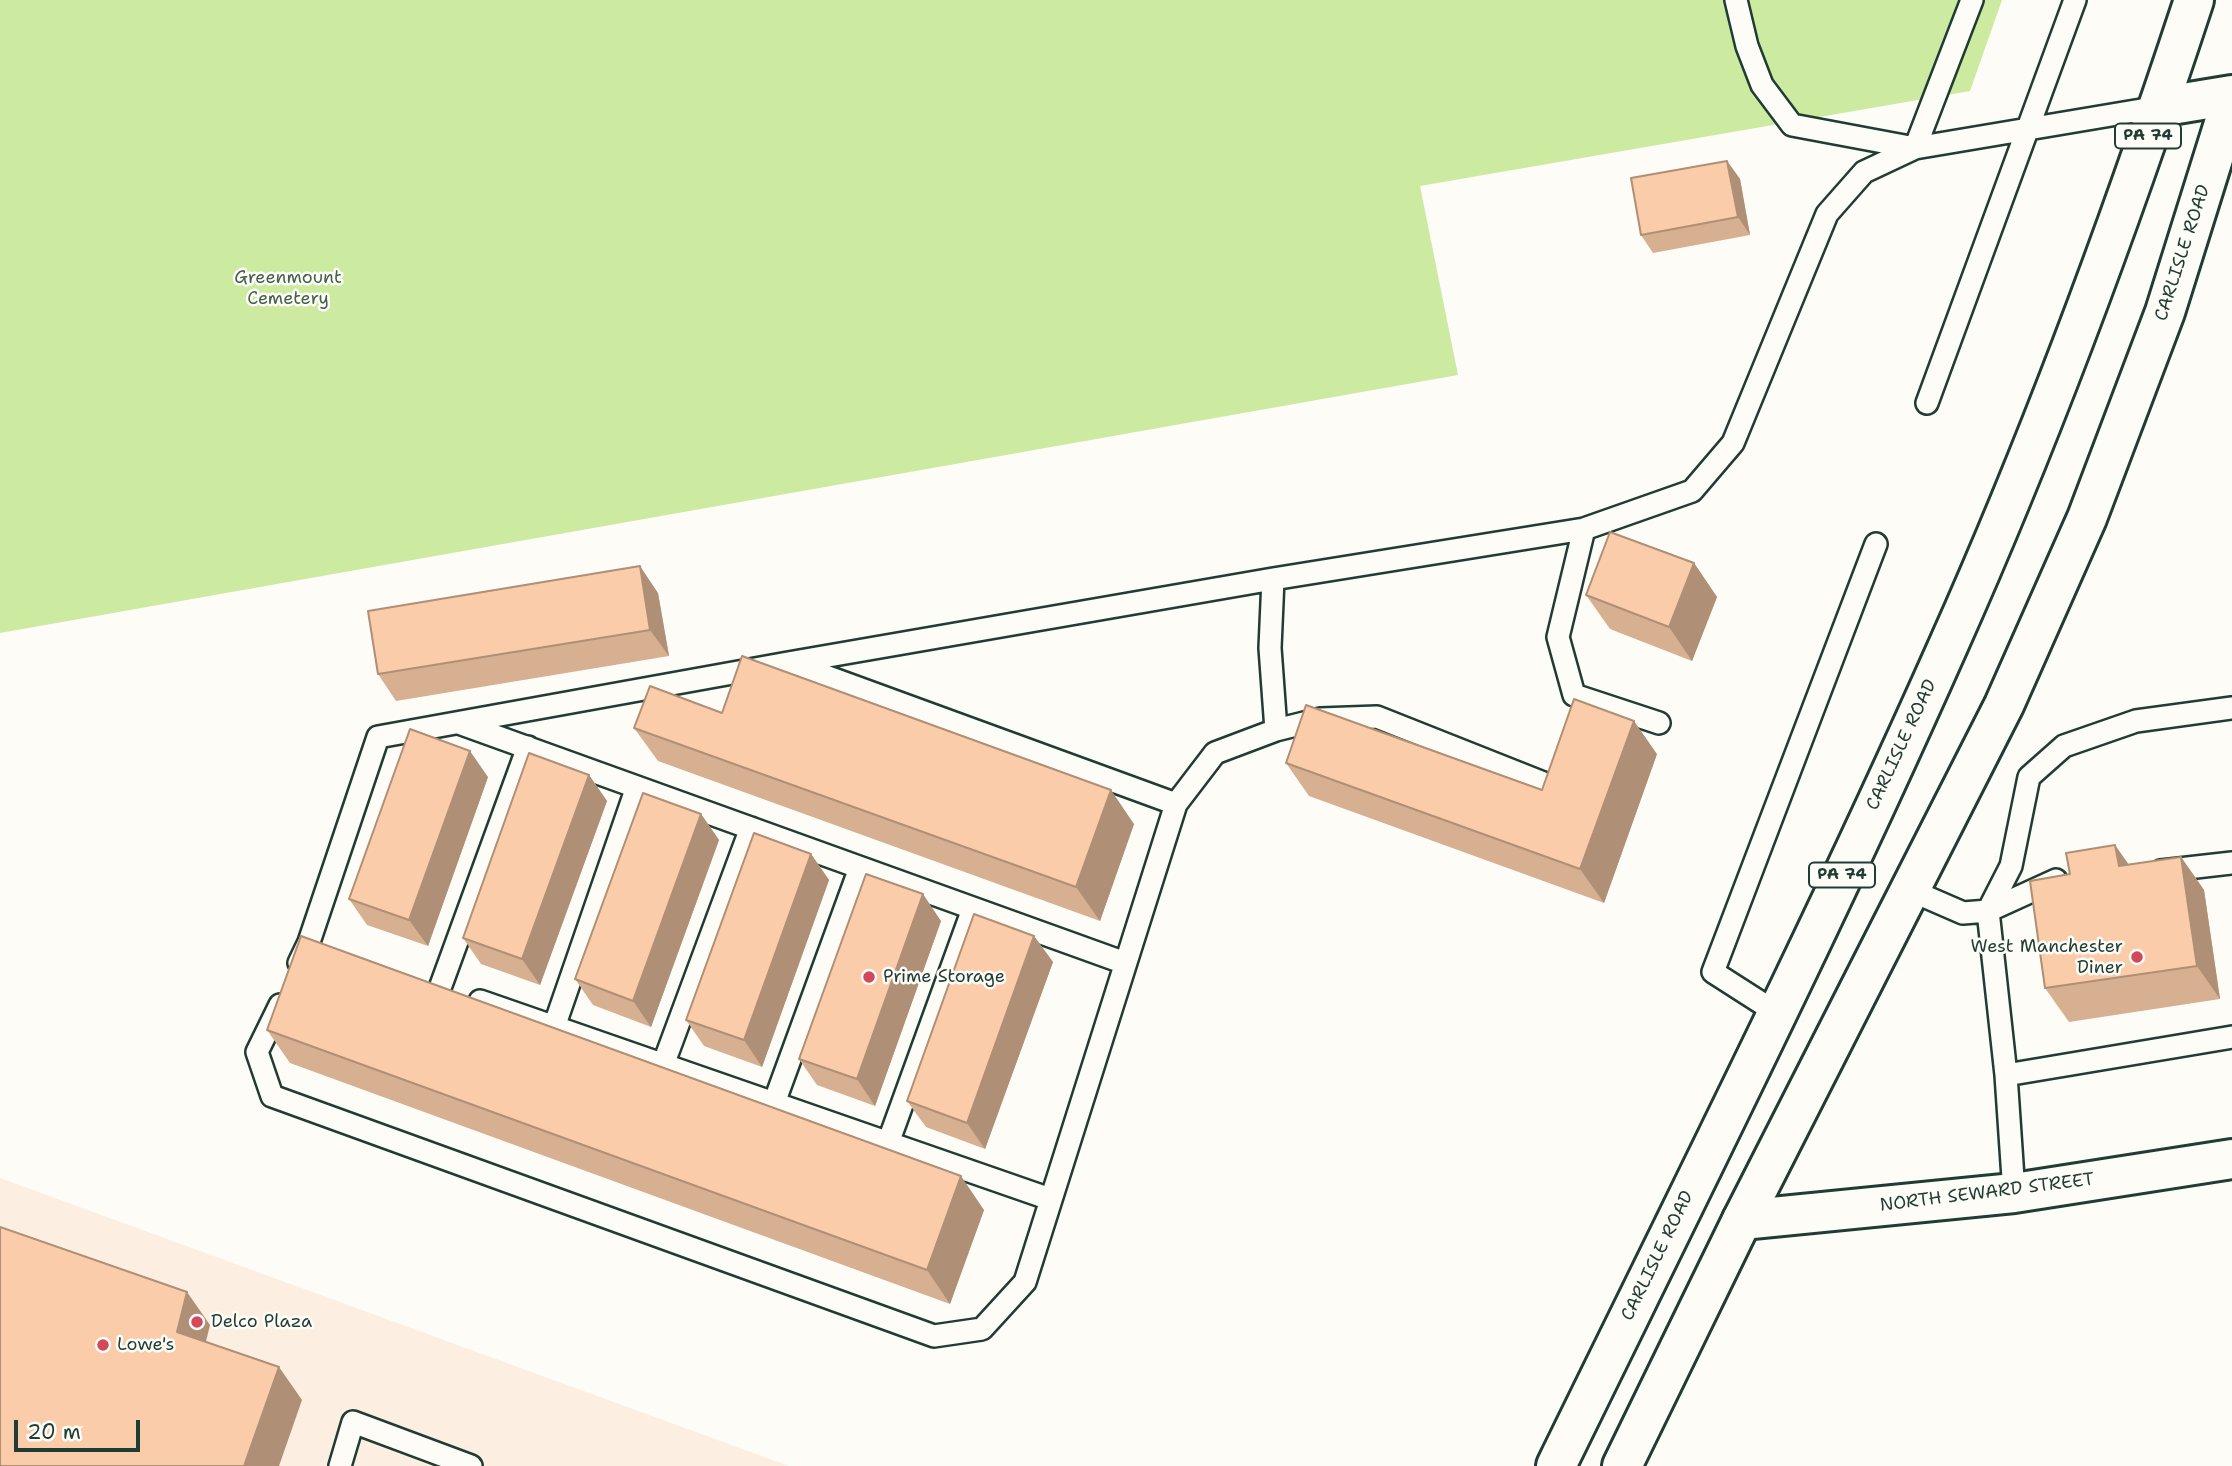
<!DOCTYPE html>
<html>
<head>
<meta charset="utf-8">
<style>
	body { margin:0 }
	#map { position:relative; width:2232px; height:1466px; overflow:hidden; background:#fdfcf7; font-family:"Shantell Sans",sans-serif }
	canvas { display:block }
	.scale { position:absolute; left:14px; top:1420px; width:126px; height:32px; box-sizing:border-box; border:4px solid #1f3d34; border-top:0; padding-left:9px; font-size:21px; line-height:24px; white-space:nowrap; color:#1f3d34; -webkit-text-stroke:5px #fdfcf7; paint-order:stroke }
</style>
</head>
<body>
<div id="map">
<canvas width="2232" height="1466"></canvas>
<div class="scale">20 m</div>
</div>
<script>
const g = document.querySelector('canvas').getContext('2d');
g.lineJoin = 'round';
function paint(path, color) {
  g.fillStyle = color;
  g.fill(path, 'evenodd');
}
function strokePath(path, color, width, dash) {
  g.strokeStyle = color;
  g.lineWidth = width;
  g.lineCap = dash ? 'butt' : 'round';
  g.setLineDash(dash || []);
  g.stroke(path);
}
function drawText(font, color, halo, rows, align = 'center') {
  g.font = font + ' "Shantell Sans",sans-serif';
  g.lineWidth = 5;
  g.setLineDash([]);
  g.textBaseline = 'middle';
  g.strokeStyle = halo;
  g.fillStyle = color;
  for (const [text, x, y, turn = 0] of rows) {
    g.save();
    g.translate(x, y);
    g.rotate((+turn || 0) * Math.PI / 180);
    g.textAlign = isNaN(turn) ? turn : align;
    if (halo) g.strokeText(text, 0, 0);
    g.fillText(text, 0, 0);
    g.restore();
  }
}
paint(new Path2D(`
	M0,1178L789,1466H0Z`), '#fceee0');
paint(new Path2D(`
	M0,0H2002L1970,91L1420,186L1458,375L0,633Z`), '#cdeaa1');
const service = new Path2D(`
	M1736,0L1747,46L1762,85L1792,125L1915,148L1972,0
	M1927,403L2075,0
	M1584,529L1558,637L1574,695L1659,723
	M790,663L1176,804
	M459,723L1125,963
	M1276,730L1320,719L1377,717L1546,784
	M2161,871L2232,863
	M1910,890L1963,913L1988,911L2056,880
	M299,963L309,942L378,737L788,663L1273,579L1584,529L1692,491L1733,443L1827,214L1864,172L1915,148L2159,107
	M440,988L528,747
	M480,1001L1050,1199
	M280,1005L257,1052L272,1096L934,1336L982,1329L1025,1282L1176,804L1215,753L1276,730L1270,648L1273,579
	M1777,1013L1713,972L1876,544
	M554,1027L637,787
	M663,1065L751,828
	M2006,1075L2232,1037
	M774,1103L860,868
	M888,1143L973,909
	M2014,1193L2006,1075L1988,911L2011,866L2029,777L2064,746L2136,721L2232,708
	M340,1466L353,1422L471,1466`);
const minor = new Path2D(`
	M2159,107L2232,95
	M1742,1220L2014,1193L2232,1159`);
const primary = new Path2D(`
	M1556,1466C1689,1194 1825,923 1948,646C2042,436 2122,219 2194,0
	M1622,1466L1742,1220L2004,705L2087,518L2165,312L2232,98`);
strokePath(service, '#1f3d34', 26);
strokePath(minor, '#1f3d34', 44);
strokePath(primary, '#1f3d34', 44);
strokePath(service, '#fdfcf7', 21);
strokePath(minor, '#fdfcf7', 38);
strokePath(primary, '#fdfcf7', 38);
paint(new Path2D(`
	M1727,161L1740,179L1750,235L1653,253L1641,235Z
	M1694,563L1717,597L1692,661L1610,629L1586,595Z
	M658,593L669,656L396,701L378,674Z
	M722,713L1134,824L1100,921L658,761L634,728Z
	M1657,754L1604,903L1309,796L1286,763L1542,790Z
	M589,775L607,801L540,985L481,964L463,938Z
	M488,777L428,946L367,925L349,899Z
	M701,814L719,840L651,1027L593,1005L575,979Z
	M811,854L829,880L762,1067L704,1046L686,1020Z
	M2181,857L2204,890L2220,999L2069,1022L2045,988L2129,864Z
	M941,921L875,1106L817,1085L799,1059Z
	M1034,936L1053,962L985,1149L926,1127L907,1101Z
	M267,1030L984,1210L950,1304L290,1063Z`), '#d7af91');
paint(new Path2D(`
	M1727,161L1740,179L1750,235L1738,217Z
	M1694,563L1717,597L1692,661L1669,627Z
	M640,566L658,593L669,656L650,630Z
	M1634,721L1657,754L1604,903L1580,869Z
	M470,751L488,777L428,946L409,920Z
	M589,775L607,801L540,985L522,959Z
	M1111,790L1134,824L1100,921L1076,887Z
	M701,814L719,840L651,1027L633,1001Z
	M2115,845L2139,879L2119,866Z
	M811,854L829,880L762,1067L744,1040Z
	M2181,857L2204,890L2220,999L2197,966Z
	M923,894L941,921L875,1106L857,1079Z
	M1034,936L1053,962L985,1149L967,1123Z
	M961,1176L984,1210L950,1304L927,1270Z
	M187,1292L210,1325L200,1366L177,1332Z
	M279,1367L302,1400L279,1466H244Z`), '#af8f76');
const building = new Path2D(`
	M1727,161L1738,217L1641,235L1631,178Z
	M1610,532L1694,563L1669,627L1586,595Z
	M640,566L650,630L378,674L368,611Z
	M742,656L1111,790L1076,887L634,728L650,686L722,713Z
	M1574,699L1634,721L1580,869L1286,763L1306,705L1542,790Z
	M410,729L470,751L409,920L349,899Z
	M529,753L589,775L522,959L463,938Z
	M643,793L701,814L633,1001L575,979Z
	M754,833L811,854L744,1040L686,1020Z
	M2115,845L2119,866L2181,857L2197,966L2045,988L2030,881L2070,874L2066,853Z
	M866,874L923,894L857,1079L799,1059Z
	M974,914L1034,936L967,1123L907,1101Z
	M301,936L961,1176L927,1270L267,1030Z
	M0,1227L187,1292L177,1332L279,1367L244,1466H0Z`);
paint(building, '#facca9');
strokePath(building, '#af8f76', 2);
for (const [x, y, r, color] of [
	[2137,957,7,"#d1495b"],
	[869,977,7,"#d1495b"],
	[197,1322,7,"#d1495b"],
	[103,1345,7,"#d1495b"]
]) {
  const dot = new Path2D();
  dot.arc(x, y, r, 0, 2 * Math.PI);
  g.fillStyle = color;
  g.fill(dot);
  strokePath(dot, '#fdfcf7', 2.5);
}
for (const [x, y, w] of [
	[2148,136,66],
	[1842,875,66]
]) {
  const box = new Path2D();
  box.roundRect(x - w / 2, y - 12.5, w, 25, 5);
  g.fillStyle = '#fdfcf7';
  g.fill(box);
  strokePath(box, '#1f3d34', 2);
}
drawText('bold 16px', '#1f3d34', null, [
	["PA 74",2148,136],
	["PA 74",1842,875]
]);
drawText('18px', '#1f3d34', '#fdfcf7', [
	["CARLISLE ROAD",2183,253,-72],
	["CARLISLE ROAD",1902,745,-65],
	["NORTH SEWARD STREET",1987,1193,-7],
	["CARLISLE ROAD",1658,1256,-64]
]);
drawText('18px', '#42604a', '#fdfcf7', [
	["Greenmount",288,278],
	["Cemetery",288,299]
]);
drawText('18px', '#1f3d34', '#fdfcf7', [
	["West Manchester",2123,947,"right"],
	["Diner",2123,968,"right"],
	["Prime Storage",883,977],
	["Delco Plaza",211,1322],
	["Lowe's",117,1345]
], 'left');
</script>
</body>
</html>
